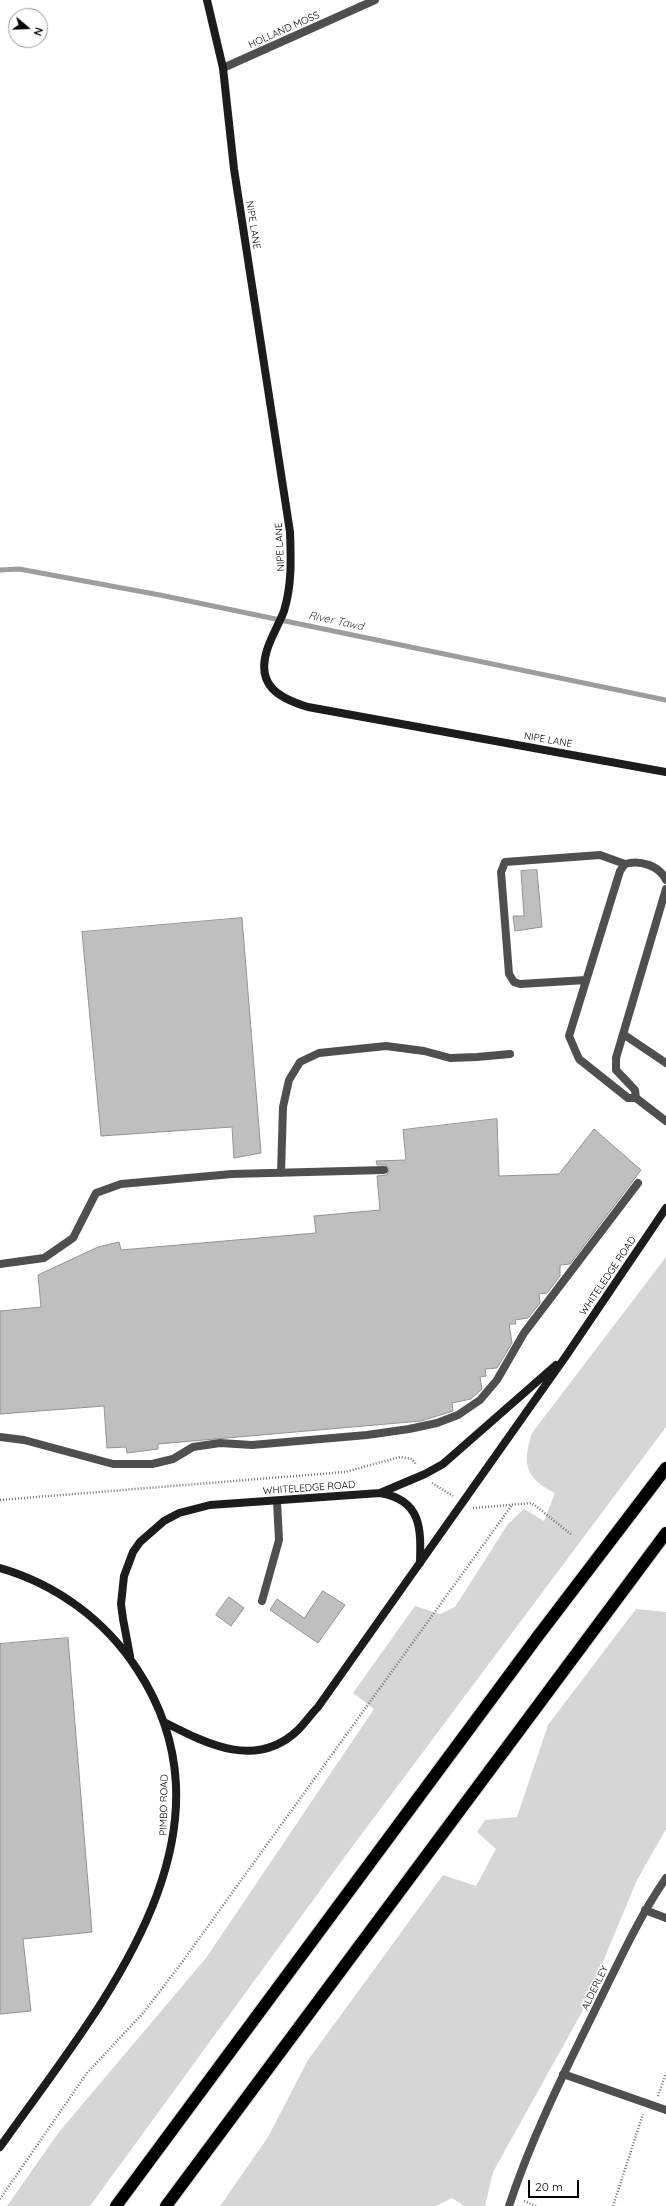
<!DOCTYPE html>
<html>
<head>
<meta charset="utf-8">
<style>
	body { margin:0 }
	#map { position:relative; width:666px; height:2206px; overflow:hidden; background:#fff; font-family:Quicksand,sans-serif }
	canvas { display:block }
	.north { position:absolute; left:8px; top:8px; width:40px; height:40px; box-sizing:border-box; background:#fff; border:1px solid #999; border-radius:50%; rotate:109deg; font-size:11px; font-weight:700; line-height:16px; text-align:center; color:#000 }
	.north::after { content:''; display:block; margin:auto; width:14px; height:18px; background:#000; clip-path:polygon(50% 0,100% 100%,50% 72%,0 100%) }
	.scale { position:absolute; left:528px; top:2180px; width:51px; height:18px; box-sizing:border-box; border:2px solid #000; border-top:0; padding-left:5px; font-size:12px; line-height:14px; white-space:nowrap; color:#000; -webkit-text-stroke:3px #fff; paint-order:stroke }
</style>
</head>
<body>
<div id="map">
<canvas width="666" height="2206"></canvas>
<div class="north">N</div>
<div class="scale">20 m</div>
</div>
<script>
const g = document.querySelector('canvas').getContext('2d');
g.lineJoin = 'round';
function paint(path, color) {
  g.fillStyle = color;
  g.fill(path, 'evenodd');
}
function strokePath(path, color, width, dash) {
  g.strokeStyle = color;
  g.lineWidth = width;
  g.lineCap = dash ? 'butt' : 'round';
  g.setLineDash(dash || []);
  g.stroke(path);
}
function drawText(font, color, halo, rows, align = 'center') {
  g.font = font + ' Quicksand,sans-serif';
  g.lineWidth = 3.5;
  g.setLineDash([]);
  g.textBaseline = 'middle';
  g.strokeStyle = halo;
  g.fillStyle = color;
  for (const [text, x, y, turn = 0] of rows) {
    g.save();
    g.translate(x, y);
    g.rotate((+turn || 0) * Math.PI / 180);
    g.textAlign = isNaN(turn) ? turn : align;
    if (halo) g.strokeText(text, 0, 0);
    g.fillText(text, 0, 0);
    g.restore();
  }
}
paint(new Path2D(`
	M666,1257V1427L346,1855L90,2206H7L59,2132L206,1958L374,1709L353,1693L415,1606L440,1614L455,1607L508,1524L524,1509L544,1521L555,1493C525,1478 522,1464 532,1433Z
	M636,1609L666,1612V1829L637,1880L582,2012L493,2172L485,2206H464L452,2198L436,2206H220L268,2137L308,2060L443,1875L476,1886L496,1849L477,1832L485,1820L517,1817L548,1725Z`), '#d6d6d6');
strokePath(new Path2D(`
	M0,570L19,569L160,595L666,700`), '#9d9d9d', 5);
const building = new Path2D(`
	M537,870L542,927L515,931L513,916H524L521,871Z
	M242,918L261,1153L234,1158L232,1127L101,1136L82,932Z
	M497,1119L499,1176L559,1174L594,1129L641,1170L570,1264L560,1265V1276L547,1293L539,1294L540,1303L528,1318L515,1320L516,1324H509L512,1343L497,1368L485,1369L486,1376L480,1377L482,1389L471,1399L452,1403L453,1411L421,1421L158,1444V1449L127,1453L126,1447L107,1448L104,1406L0,1414V1311L41,1307L38,1275L98,1247L119,1242L121,1250L316,1233L314,1216L380,1210L377,1176L387,1175L389,1169L386,1165H377L376,1161L406,1160L403,1130Z
	M323,1591L345,1605L318,1643L270,1610L277,1599L304,1618Z
	M229,1597L244,1608L231,1626L216,1615Z
	M68,1638L92,1932L23,1939L31,2011L0,2014V1644Z`);
paint(building, '#bfbfbf');
strokePath(building, '#939393', 1);
const highway = new Path2D(`
	M116,2206L538,1636L666,1468
	M166,2206L666,1533`);
strokePath(highway, '#dbdbdb', 14);
strokePath(new Path2D(`
	M432,1483L453,1496
	M0,1500L345,1472L400,1457L412,1459L416,1464
	M473,1508L532,1503L572,1535
	M658,2096L666,2073
	M0,2199L87,2073L144,2012L180,1965L512,1505
	M524,2201L536,2206
	M613,2206L643,2114`), '#717171', 2.5, [1, 2]);
strokePath(new Path2D(`
	M666,880C659,865 640,860 625,864L620,871L569,1036L579,1059L628,1098H636L666,1121
	M586,980L520,984L514,982L509,974L501,872L505,862L600,855L625,864
	M623,1034L666,1063
	M636,1098L635,1090L616,1070V1058L666,889
	M281,1173L283,1107L289,1080L300,1062L319,1053L386,1046L424,1051L450,1058L477,1057L510,1054
	M0,1264L44,1258L73,1238L96,1193L121,1184L232,1174L384,1170
	M0,1437L24,1440L113,1464H152L173,1459L193,1447L220,1443L252,1445L367,1435L409,1429L437,1423L458,1415L480,1400L497,1380L524,1333L638,1183
	M262,1601L279,1540L277,1501`), '#4f4f4f', 8);
strokePath(new Path2D(`
	M223,68L375,0
	M645,1910L666,1918
	M563,2074L666,2110
	M509,2206C531,2139 563,2075 594,2012C617,1966 637,1920 666,1878`), '#4f4f4f', 8);
strokePath(new Path2D(`
	M207,0L223,68L234,169L290,532C291,559 292,585 284,611C279,624 271,637 267,650C256,685 278,698 308,707L666,772
	M380,1493C422,1500 421,1529 420,1563
	M0,1568C56,1584 105,1620 137,1669C249,1839 95,2012 0,2147
	M130,1656L123,1619L121,1604L124,1576L133,1552L140,1542L164,1521L179,1513L210,1505L380,1493L425,1474L443,1464L556,1365
	M164,1722C207,1744 256,1770 298,1730C305,1723 311,1714 318,1707L566,1356L666,1208`), '#1c1c1c', 8);
strokePath(highway, '#000', 12);
drawText('10px', '#000', '#fff', [
	["HOLLAND MOSS",284,30,-24],
	["NIPE LANE",253,225,81],
	["NIPE LANE",280,547,-93],
	["NIPE LANE",548,740,10],
	["WHITELEDGE ROAD",608,1276,-56],
	["WHITELEDGE ROAD",309,1488,-4],
	["PIMBO ROAD",164,1805,-89],
	["ALDERLEY",595,1988,-64]
]);
drawText('italic 11px', '#3e3e3e', '#fff', [
	["River Tawd",336,621,12]
]);
</script>
</body>
</html>
